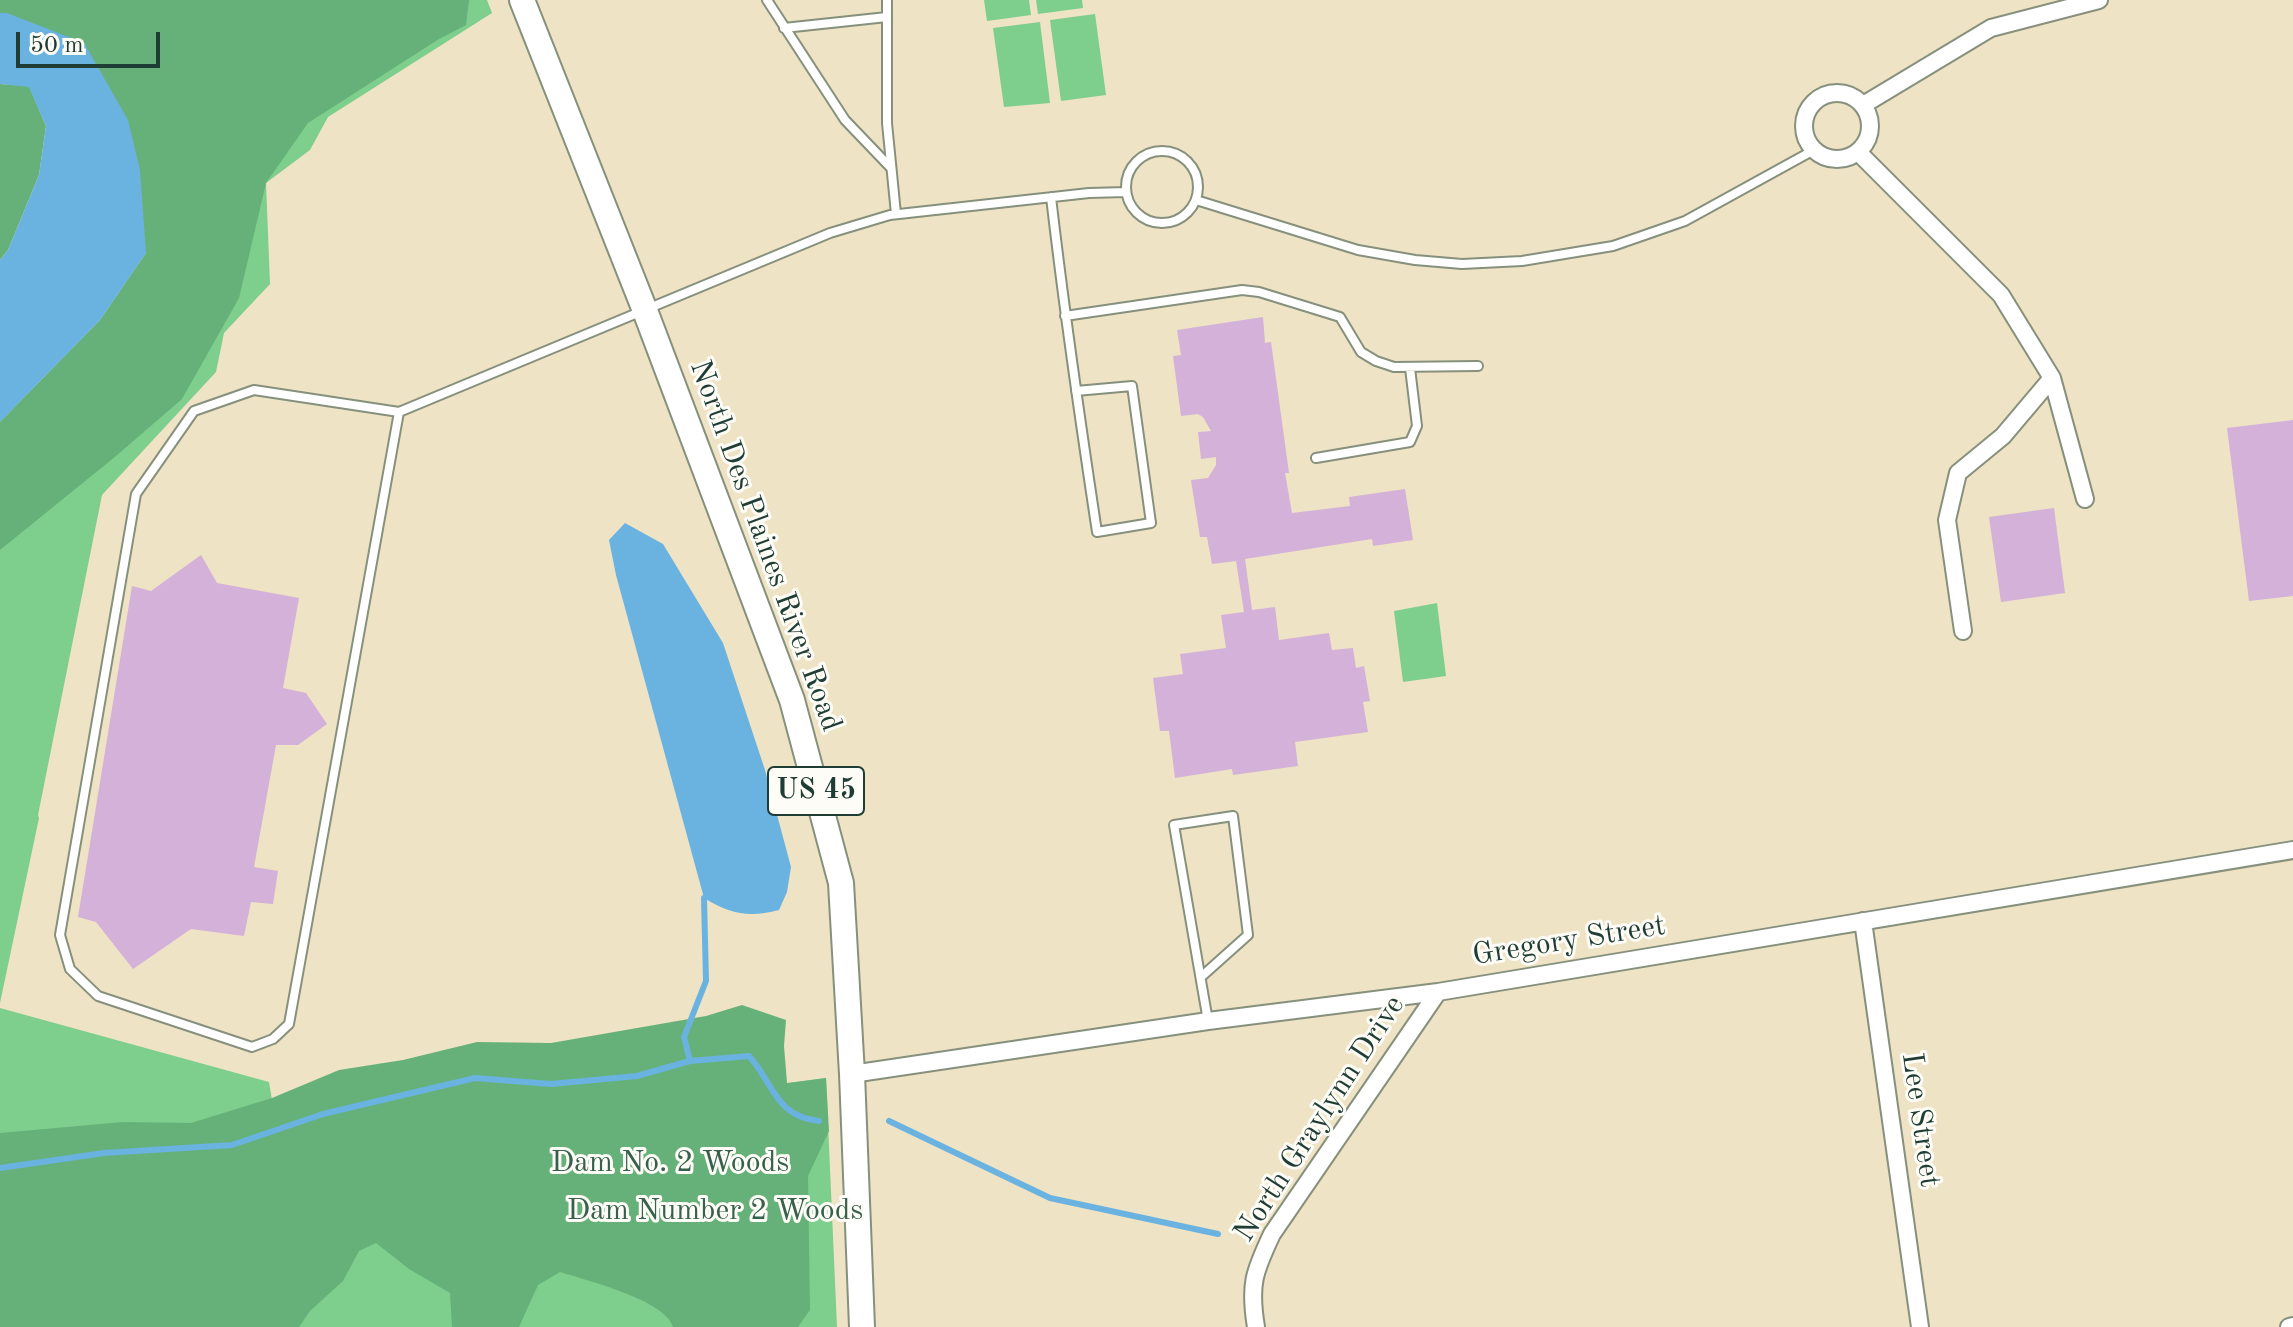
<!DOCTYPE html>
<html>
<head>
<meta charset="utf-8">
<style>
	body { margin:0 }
	#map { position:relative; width:2293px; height:1327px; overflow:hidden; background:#eee3c5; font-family:"Old Standard TT",serif }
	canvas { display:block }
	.scale { position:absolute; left:16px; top:32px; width:144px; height:36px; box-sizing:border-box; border:4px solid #1f3d34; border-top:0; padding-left:10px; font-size:24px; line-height:28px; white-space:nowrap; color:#1f3d34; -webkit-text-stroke:6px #fdfcf7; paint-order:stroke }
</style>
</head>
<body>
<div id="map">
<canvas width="2293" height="1327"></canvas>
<div class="scale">50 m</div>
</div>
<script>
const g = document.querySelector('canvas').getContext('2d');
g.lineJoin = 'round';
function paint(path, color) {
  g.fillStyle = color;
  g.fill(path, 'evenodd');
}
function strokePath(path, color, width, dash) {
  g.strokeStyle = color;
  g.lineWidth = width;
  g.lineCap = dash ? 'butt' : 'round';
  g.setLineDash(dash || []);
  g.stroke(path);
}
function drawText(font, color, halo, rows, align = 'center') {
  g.font = font + ' "Old Standard TT",serif';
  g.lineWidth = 6;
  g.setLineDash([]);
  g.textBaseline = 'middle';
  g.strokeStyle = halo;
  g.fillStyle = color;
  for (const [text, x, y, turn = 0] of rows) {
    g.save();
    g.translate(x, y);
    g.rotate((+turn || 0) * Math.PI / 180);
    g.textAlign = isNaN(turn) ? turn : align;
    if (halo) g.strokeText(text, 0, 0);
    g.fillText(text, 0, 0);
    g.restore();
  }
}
paint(new Path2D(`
	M0,0H487L492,13L328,117L310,150L266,183L270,284L224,333L216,372L102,495L38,815L39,818L0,1003V422L100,320L146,253L7,13H0Z
	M984,0H1029L1031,15L987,21Z
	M1036,0H1082L1083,8L1038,14Z
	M1095,14L1106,95L1061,101L1050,20Z
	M1040,22L1050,103L1004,107L993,28Z
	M1437,603L1446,676L1403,682L1394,611Z
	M0,1008L269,1082L281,1154L826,1078L837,1327H0Z`), '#7ece8e');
paint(new Path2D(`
	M0,0H469L466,25L439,39L308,123L266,183L239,298L182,399L116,456L0,550V422L100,320L146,253L7,13H0Z
	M0,84L29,86L46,126L39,175L8,250L0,260Z
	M742,1005L786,1020L784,1046L787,1083L826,1078L829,1131L808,1176L810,1310L798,1327H673C666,1300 585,1280 560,1272L538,1285L519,1327H452L450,1293L409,1269L376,1243L359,1251L343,1281L310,1311L299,1327H0V1133L123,1122L191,1123L272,1098L339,1070L403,1060L477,1042L551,1043L706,1016Z`), '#66b179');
paint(new Path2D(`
	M0,13H7L84,43L128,120L140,170L146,253L100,320L0,422V260L8,250L39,175L46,126L29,87L0,84Z
	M625,523L663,544L723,643L765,770L791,867L787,892L779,910C749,918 730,914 704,898L616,575L609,540Z`), '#6ab3e1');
strokePath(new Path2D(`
	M690,1061L684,1037L706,981L704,898
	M889,1121L1050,1198L1218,1234
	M0,1168L104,1153L232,1145L323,1114L475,1078L551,1084L637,1076L690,1061L749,1056C774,1084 775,1116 819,1121`), '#6ab3e1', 6);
paint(new Path2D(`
	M1263,317L1265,343L1271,342L1289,473H1285L1292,513L1350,506L1349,497L1405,489L1413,540L1373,546L1372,539L1245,559L1252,610L1275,607L1279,640L1329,633L1332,650L1353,648L1356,668L1364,666L1370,701L1363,702L1368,732L1295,742L1298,766L1233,775L1232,769L1175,778L1169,731H1160L1153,678L1183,674L1180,654L1226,648L1221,615L1244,612L1236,561L1212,564L1207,537H1200L1191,480L1208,478L1216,465V457L1201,459L1198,432L1211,431L1203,417L1198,414L1181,416L1173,356L1181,355L1177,330Z
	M2293,420V596L2249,601L2227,428Z
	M2054,508L2065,593L2001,602L1989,517Z
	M201,555L217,583L299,598L283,688L306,693L327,724L298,745H276L254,867L278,871L273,904L251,902L244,936L191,929L133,969L96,922L78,917L132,586L151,591Z`), '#d3b1d8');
const lane = new Path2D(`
	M767,0L845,120L891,168
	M887,0V123L896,214
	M784,28L887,17
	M1126 187a36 36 0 1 1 72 0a36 36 0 1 1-72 0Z
	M1051,197C1064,309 1080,420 1097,532L1151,523L1132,386L1076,391
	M1196,200L1358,250L1415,260L1462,264L1522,261L1613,246L1685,221L1814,150
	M1065,316L1242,290L1259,292L1340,317L1361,352L1376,361L1394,367L1478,366
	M399,412L289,1024L273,1039L252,1047L98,996L70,969L60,935L136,494L194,411L254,390L399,412L830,233L890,215L1089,193L1126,192
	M1316,458L1410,442L1417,426L1410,368
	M1201,977L1248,935L1233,816L1174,825L1208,1021`);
const street = new Path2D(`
	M1804 126a33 33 0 1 1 66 0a33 33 0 1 1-66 0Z
	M1863,105L1991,28L2099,0
	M1858,152L2001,295L2052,378L2085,499
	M1963,631L1947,520L1958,473L2003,436L2052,378
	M1863,921L1920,1327
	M852,1074L1208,1021L1438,992L2293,850
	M1256,1327C1249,1285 1254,1272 1272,1234L1438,992
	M2289,1327L2293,1326`);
const primary = new Path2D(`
	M522,0L644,308L792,700L841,883L852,1074L862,1327`);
strokePath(lane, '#86907c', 12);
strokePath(street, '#86907c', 20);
strokePath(primary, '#86907c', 28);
strokePath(lane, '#fff', 8);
strokePath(street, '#fff', 16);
strokePath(primary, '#fff', 24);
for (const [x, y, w] of [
	[816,791,96]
]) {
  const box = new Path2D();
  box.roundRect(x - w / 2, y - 24, w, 48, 6);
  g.fillStyle = '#fdfcf7';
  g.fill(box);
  strokePath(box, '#1f3d34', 2);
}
drawText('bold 28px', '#1f3d34', null, [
	["US 45",816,791]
]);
drawText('30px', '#1f3d34', '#fdfcf7', [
	["North Des Plaines River Road",765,546,70],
	["Gregory Street",1569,941,-9],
	["North Graylynn Drive",1320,1119,-57],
	["Lee Street",1920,1120,82]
]);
drawText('30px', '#37614a', '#fdfcf7', [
	["Dam No. 2 Woods",670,1163],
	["Dam Number 2 Woods",715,1211]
]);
</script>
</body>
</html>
